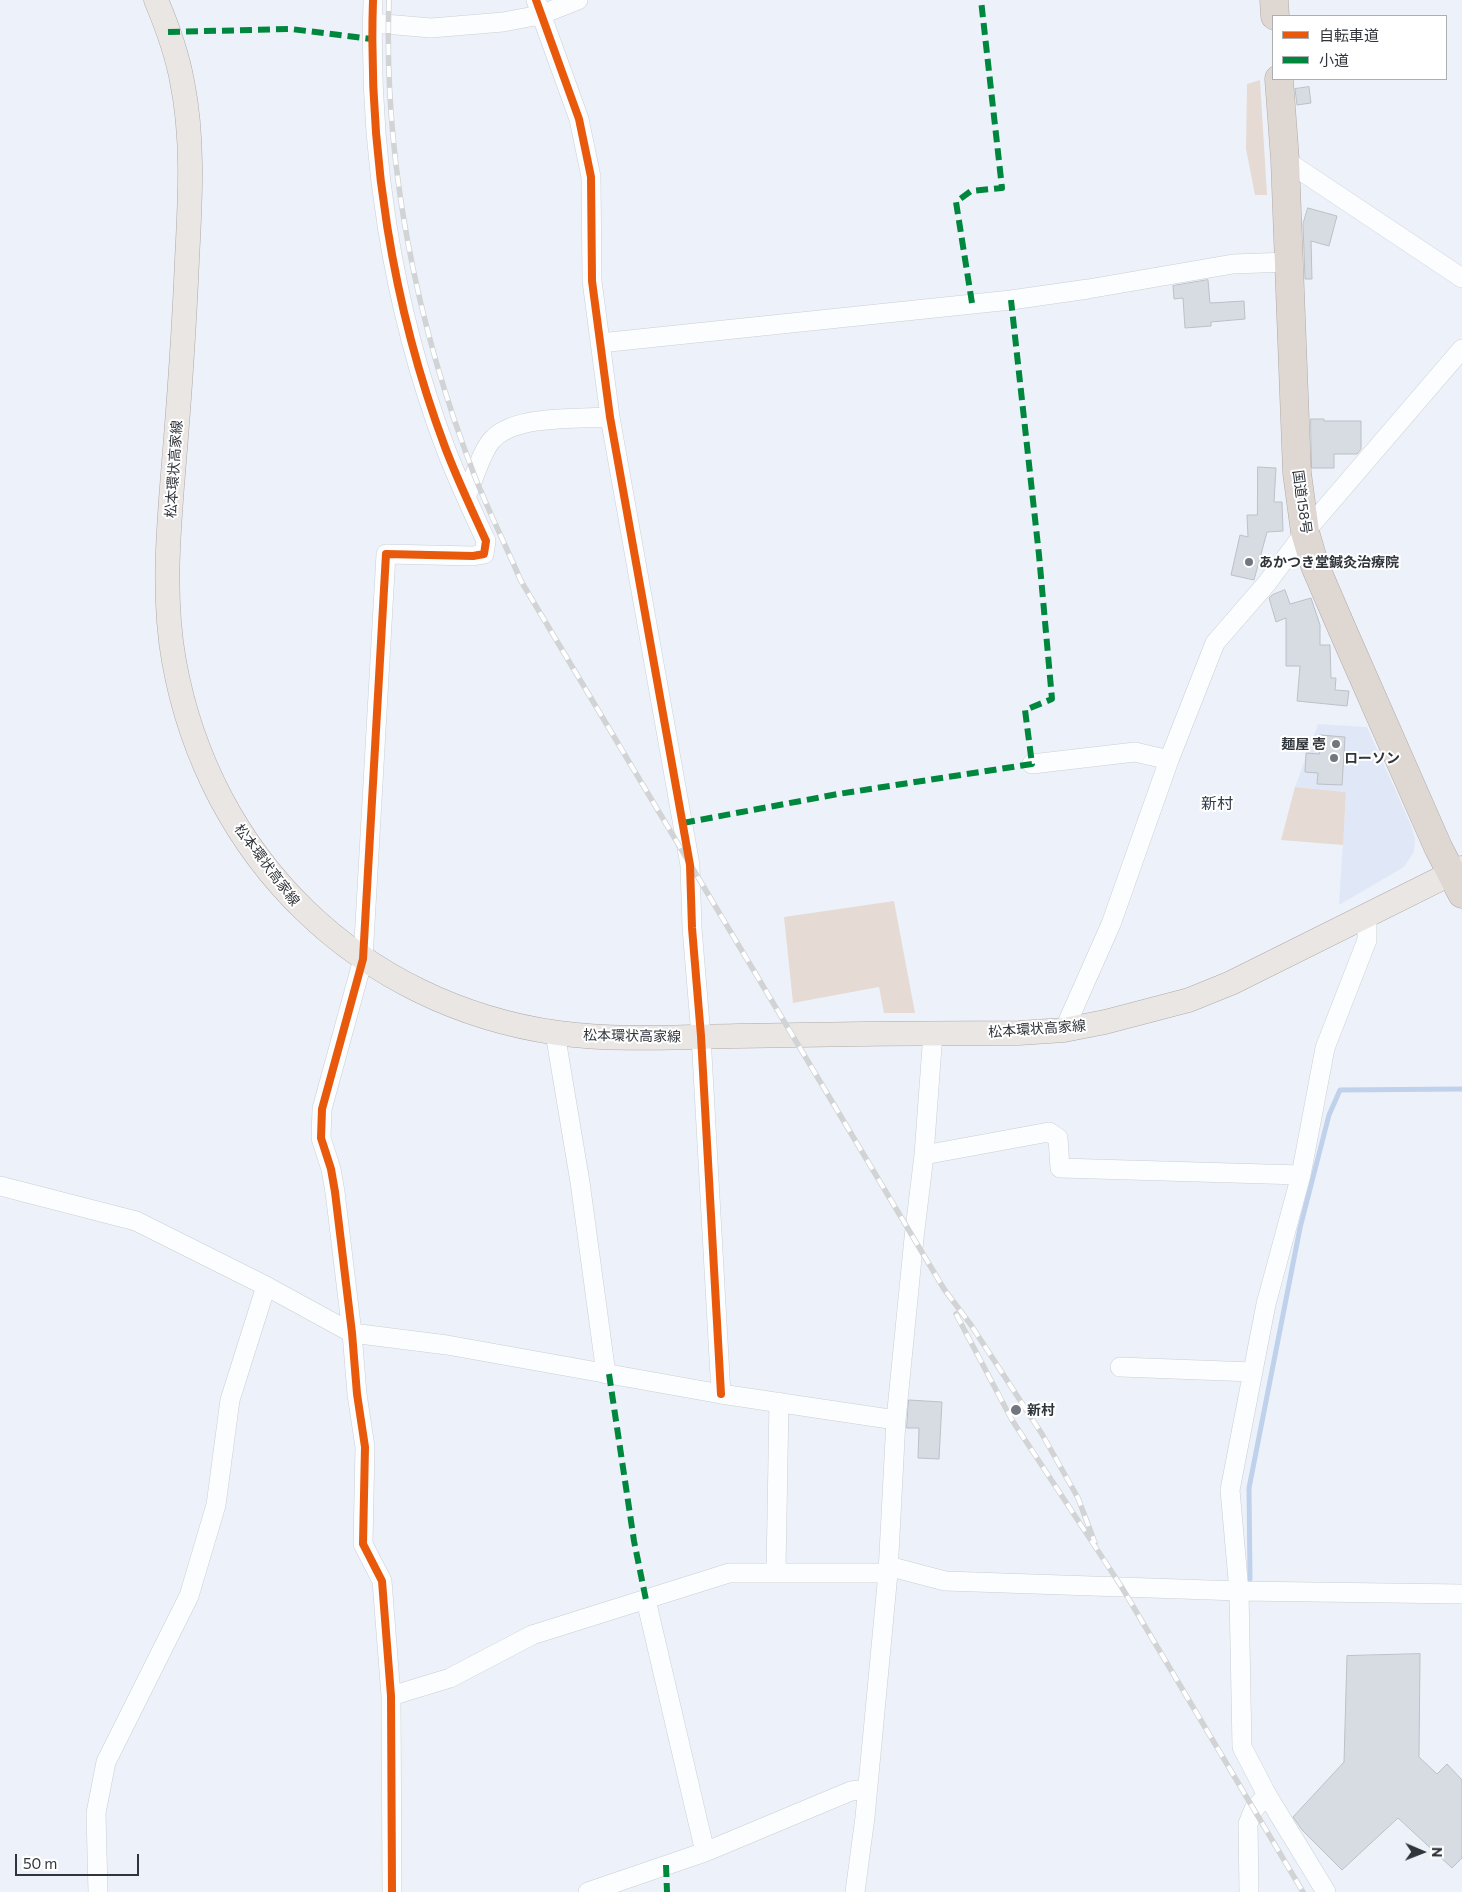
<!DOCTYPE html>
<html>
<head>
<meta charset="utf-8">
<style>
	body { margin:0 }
	#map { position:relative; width:1462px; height:1892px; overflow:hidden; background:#edf2fa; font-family:Commissioner,"Noto Sans JP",sans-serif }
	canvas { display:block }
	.legend { position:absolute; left:1272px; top:15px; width:175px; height:65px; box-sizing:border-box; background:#fff; border:1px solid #acaeb1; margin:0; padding:6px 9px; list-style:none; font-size:15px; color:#30343b }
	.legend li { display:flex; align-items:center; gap:10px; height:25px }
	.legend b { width:25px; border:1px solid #acaeb1 }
	.north { position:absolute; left:1397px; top:1827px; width:50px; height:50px; -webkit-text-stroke:4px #fff; paint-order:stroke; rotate:91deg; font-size:14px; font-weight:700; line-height:20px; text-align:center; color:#30343b }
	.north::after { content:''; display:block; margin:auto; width:18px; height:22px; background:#30343b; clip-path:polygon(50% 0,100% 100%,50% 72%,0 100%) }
	.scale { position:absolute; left:15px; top:1854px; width:124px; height:22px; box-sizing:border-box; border:2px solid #30343b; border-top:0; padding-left:6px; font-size:15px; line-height:18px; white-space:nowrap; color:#30343b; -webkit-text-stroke:4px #fff; paint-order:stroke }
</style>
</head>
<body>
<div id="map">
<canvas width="1462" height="1892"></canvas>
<ul class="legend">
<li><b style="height:6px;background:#e8590c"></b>自転車道</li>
<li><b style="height:6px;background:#00873e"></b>小道</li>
</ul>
<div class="north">N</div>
<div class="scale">50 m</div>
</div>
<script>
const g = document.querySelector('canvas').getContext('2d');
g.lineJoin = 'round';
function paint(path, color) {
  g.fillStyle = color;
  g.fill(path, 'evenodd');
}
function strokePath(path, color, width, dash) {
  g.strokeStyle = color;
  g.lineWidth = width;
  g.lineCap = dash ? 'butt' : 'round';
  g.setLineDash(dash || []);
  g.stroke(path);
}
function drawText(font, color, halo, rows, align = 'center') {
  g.font = font + ' Commissioner,"Noto Sans JP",sans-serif';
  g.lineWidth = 4;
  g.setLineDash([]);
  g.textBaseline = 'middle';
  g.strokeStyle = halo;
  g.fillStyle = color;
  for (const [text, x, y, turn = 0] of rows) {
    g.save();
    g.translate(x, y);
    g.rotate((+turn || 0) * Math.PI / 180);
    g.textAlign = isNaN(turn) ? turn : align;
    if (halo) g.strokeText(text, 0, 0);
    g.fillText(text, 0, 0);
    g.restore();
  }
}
paint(new Path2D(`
	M1318,724L1367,727L1411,825L1415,839L1414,852L1404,867L1339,905L1346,792L1295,787Z`), '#e0e8f7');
paint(new Path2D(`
	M1260,80L1267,195H1255L1246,149L1247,84Z
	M1295,787L1346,792L1343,845L1281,840Z
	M894,901L915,1013H884L879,987L793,1003L784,917Z`), '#e6dad4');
strokePath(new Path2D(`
	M1250,1579L1249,1488L1300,1228L1329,1115L1340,1090L1462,1089`), '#c0d1ec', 5);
const building = new Path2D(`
	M1309,87L1311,103L1297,105L1295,89Z
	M1308,208L1337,216L1329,246L1311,241L1312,279H1305L1303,224Z
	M1208,280L1210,303L1244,301L1245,319L1211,322V326L1185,328L1183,298L1174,299L1173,286Z
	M1311,419H1324V421H1361V449L1357,454H1334V468H1312Z
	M1258,467L1276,468L1274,502H1282L1283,531L1267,532L1254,580L1231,575L1240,535L1248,537L1247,515H1257Z
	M1285,590L1290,604L1311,598L1320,625V645H1330L1331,678H1336L1335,690L1349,691L1347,706L1297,701L1300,666H1286V618L1276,622L1269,598L1272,595Z
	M1320,735L1345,737L1342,785L1317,784L1318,773L1305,772L1306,753L1319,754Z
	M909,1400L942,1402L939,1459L918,1458L919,1428H907Z
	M1420,1654L1419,1757L1437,1774L1447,1764L1462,1780V1858L1452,1868L1398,1818L1342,1870L1302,1830L1293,1817L1344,1762L1347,1656Z`);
paint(building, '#d7dbe2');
strokePath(building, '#bcc0c7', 1);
const minor = new Path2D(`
	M373,0C368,150 392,306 445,447C457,479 472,510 486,541L484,554L473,556L386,554L363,959L322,1109L321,1138L331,1169L335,1192L352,1333L357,1394L365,1447L363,1544L382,1581L391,1696L392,1892
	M536,0L579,119L591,177L592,281L610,417L690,865L692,928L701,1036L721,1394
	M373,23L431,28L503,22L540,15L578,0
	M1285,160L1462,278
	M600,343L1011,300L1088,289L1233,264L1289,262
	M466,497C473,482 482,448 494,438C517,415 579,419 610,417
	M1032,764L1135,752L1169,760
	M1064,1030L1111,924L1169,760L1215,643L1267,583L1305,532L1462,349
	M555,1033L580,1182L606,1374
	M924,1155L1049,1132L1058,1138L1060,1168L1301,1175
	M0,1186L136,1221L266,1286L352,1333L447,1345L721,1394L896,1420
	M1120,1367L1253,1372
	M888,1566L945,1581L1239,1591L1462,1594
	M776,1571L779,1402
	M646,1600L705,1852
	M391,1696L450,1678L532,1635L729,1573H888
	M1267,1795L1326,1892
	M98,1892L96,1813L106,1762L189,1596L216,1505L230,1400L266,1286
	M588,1892L705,1852L851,1791L867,1789
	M855,1892L865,1817L888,1573L896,1420L914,1238L924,1155L933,1033
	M1249,1892L1248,1824L1254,1809L1267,1795L1242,1747L1239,1591L1230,1490L1266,1304L1301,1175L1325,1048L1367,940V916`);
const major = new Path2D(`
	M156,0C167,26 177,54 182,81C194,140 190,202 187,260C184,332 179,403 173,474C168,535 163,600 174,661C209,858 360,1005 558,1033C616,1041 678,1037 737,1036C831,1034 925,1033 1019,1033L1064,1030L1105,1022L1189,1000L1231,983L1462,868`);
const highway = new Path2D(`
	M1274,0L1275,16
	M1279,79L1285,160L1297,473L1305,532L1315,566L1343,631L1438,847L1462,894`);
strokePath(minor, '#caced4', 20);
strokePath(major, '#b0a9a8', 25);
strokePath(highway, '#b0a9a8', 29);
strokePath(minor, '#fcfdfe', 19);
strokePath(major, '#eae6e3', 24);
strokePath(highway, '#ded7d2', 28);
const rail = new Path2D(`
	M389,0C383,162 417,327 475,477C489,512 506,546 521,581L944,1289L971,1325L1042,1434L1078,1498L1095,1543
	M956,1314L1012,1420L1121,1586L1303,1892`);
strokePath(rail, '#d1d3d5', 5.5);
strokePath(rail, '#fff', 4, [11]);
strokePath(new Path2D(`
	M168,32L291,29L371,39
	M972,303L956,202L971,191L1002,188L981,0
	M683,823L838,794L1032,764L1025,710L1052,699L1039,555L1011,300
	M609,1374L634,1541L646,1600
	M666,1865L667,1892`), '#00873e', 6, [12, 6]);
strokePath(new Path2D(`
	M373,0C368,150 392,306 445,447C457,479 472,510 486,541L484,554L473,556L386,554L363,959L322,1109L321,1138L331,1169L335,1192L352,1333L357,1394L365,1447L363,1544L382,1581L391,1696L392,1892
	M536,0L579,119L591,177L592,281L610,417L690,865L692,928L701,1036L721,1394`), '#e8590c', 8);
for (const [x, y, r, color] of [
	[1249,562,5,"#72767e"],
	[1336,744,5,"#72767e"],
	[1334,758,5,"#72767e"],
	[1016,1410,6,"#72767e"]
]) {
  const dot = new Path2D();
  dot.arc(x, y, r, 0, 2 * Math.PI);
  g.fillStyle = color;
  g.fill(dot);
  strokePath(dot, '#fff', 2);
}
drawText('14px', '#30343b', '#fff', [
	["松本環状高家線",174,469,-86],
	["国道158号",1302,502,82],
	["松本環状高家線",267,865,53],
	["松本環状高家線",1037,1029,-4],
	["松本環状高家線",632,1036,1]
]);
drawText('bold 14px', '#30343b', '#fff', [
	["あかつき堂鍼灸治療院",1259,562],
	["麺屋 壱",1326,744,"right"],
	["ローソン",1344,758],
	["新村",1027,1410]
], 'left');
drawText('16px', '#333c49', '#fff', [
	["新村",1217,804]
]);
</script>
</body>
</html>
